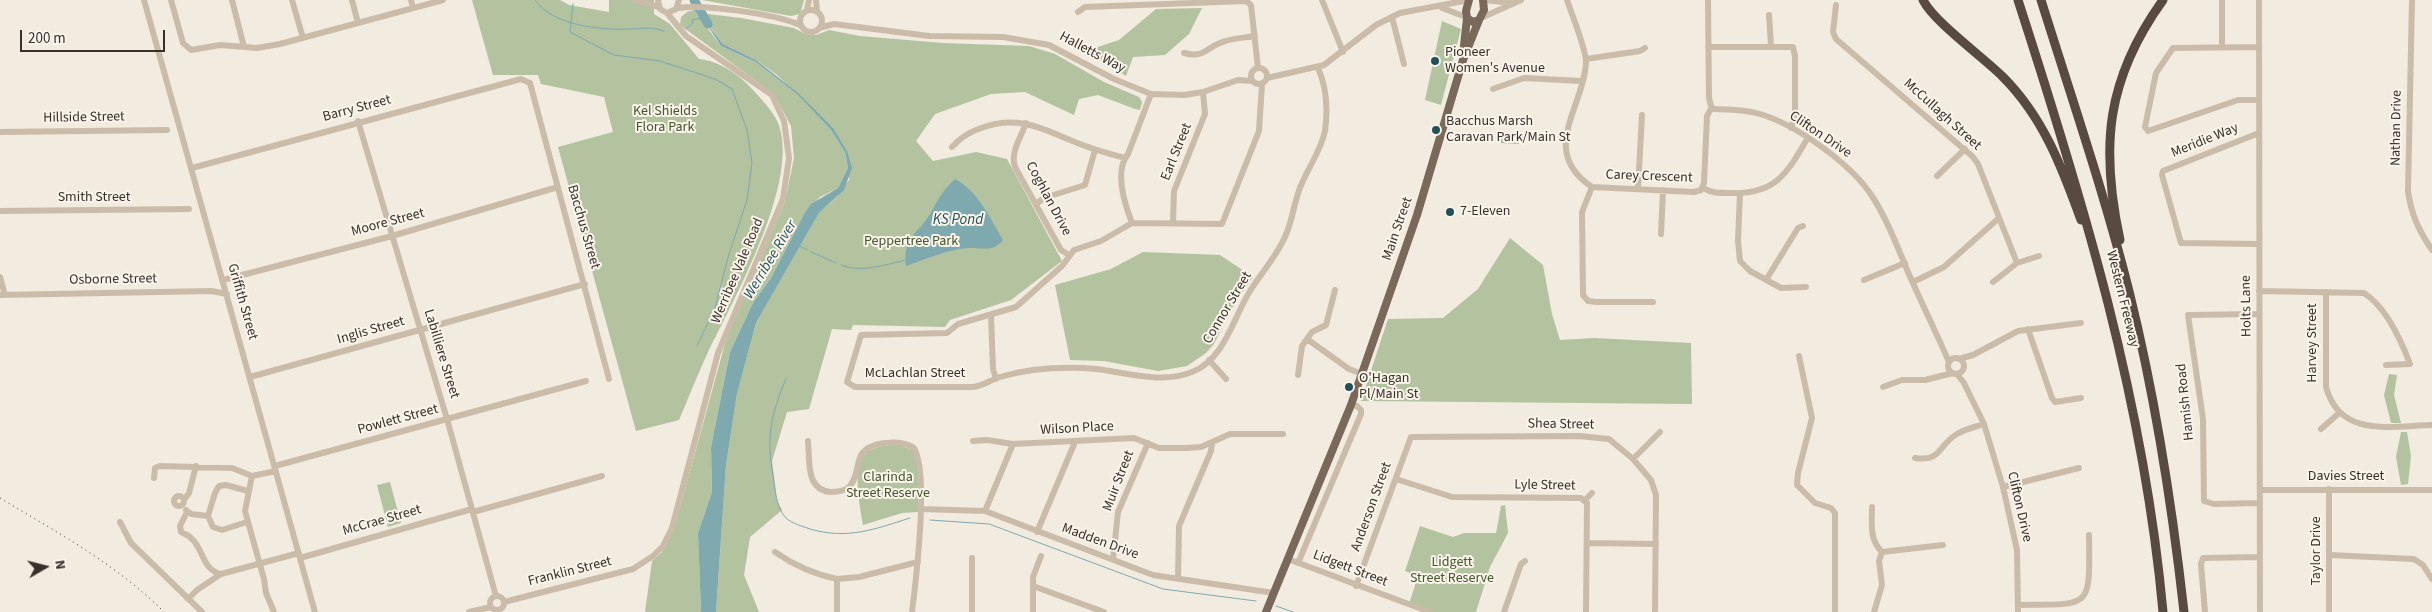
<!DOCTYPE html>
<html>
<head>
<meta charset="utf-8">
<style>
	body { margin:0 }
	#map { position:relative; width:2432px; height:612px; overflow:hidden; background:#f2ebdf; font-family:"Source Sans 3",sans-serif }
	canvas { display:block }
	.north { position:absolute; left:20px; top:542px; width:50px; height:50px; -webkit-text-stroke:4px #faf4eb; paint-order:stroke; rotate:82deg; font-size:14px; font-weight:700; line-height:20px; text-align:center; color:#38302a }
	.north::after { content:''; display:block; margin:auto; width:18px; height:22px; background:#38302a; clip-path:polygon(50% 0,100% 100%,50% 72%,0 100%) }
	.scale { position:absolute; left:20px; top:30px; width:145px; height:22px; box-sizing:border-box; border:2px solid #38302a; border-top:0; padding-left:6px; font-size:15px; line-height:18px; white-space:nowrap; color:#38302a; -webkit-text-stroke:4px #faf4eb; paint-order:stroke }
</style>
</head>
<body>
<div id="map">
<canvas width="2432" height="612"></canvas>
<div class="north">N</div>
<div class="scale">200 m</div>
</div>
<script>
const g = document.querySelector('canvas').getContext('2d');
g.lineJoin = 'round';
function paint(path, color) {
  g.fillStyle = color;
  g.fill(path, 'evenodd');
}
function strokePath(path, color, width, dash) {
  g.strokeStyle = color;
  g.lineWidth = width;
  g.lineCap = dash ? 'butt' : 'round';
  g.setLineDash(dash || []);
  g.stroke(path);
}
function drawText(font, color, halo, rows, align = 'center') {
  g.font = font + ' "Source Sans 3",sans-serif';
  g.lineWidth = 4;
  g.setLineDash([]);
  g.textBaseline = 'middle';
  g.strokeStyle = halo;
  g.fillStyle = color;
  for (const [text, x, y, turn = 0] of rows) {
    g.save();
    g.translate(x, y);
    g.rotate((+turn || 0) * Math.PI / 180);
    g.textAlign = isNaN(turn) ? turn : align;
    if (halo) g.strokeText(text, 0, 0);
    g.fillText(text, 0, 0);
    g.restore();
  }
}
paint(new Path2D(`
	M472,0H560L569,5L609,12V0H654V14L670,24L699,59C719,61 740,75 753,90C762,100 773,111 778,123C801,179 734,299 709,350C698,373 689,397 679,420L636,431L558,147L613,132L604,97L541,84L538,75H493Z
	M702,0H804L800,14L791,16Z
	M1202,8L1189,34L1165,55L1133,57L1126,76L1086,51L1119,40L1156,9Z
	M694,10L721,46L756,62L798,95L831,130L845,152L848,168L838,188L820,197L804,214L771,278L753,303L730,352L711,447L712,492L698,533L701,612H645L652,561L662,552L675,526L726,340L785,202L794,158L791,126L774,94L680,25L681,17L687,12Z
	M700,13L741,18L794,28L805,34L816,35L829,30L860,36L943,43L1029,46L1055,54L1104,82L1139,97L1142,102L1140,110L1135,109L1098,95L1079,99L1074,115L1025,92L991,94L935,114L916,141L933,161L976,152L1007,159L1062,261L1011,300L950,320L945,327L853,325L851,330L832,329L809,409L787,412L772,461L777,501L782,510L750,537L744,575L759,612H716L726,465L737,392L756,323L819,213L837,197L849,180L847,151L834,129L777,75L756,60L723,44Z
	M1442,21L1461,29L1441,105L1425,100Z
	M1501,134L1519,135V144L1501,143Z
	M1510,238L1543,265L1552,314L1560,340L1594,338L1691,343L1692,404L1361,401L1388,319L1443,318L1478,289Z
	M1143,252L1220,255L1253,277L1230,311L1214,344L1206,353L1187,366L1158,371L1104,361L1070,360L1055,285L1111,269Z
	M2389,374L2397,375L2394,395L2401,423H2391L2384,395Z
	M2401,432H2407L2411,456L2408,484L2401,485L2396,457Z
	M897,444L912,450L918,459V512L902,513L863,525C860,506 852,471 864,455C870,447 888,445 897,444Z
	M390,482L401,523L388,527L377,485Z
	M1505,505L1508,533L1490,567L1476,612H1430L1409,604L1418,576L1405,571L1420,526L1453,537L1464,533H1496L1501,506Z`), '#b3c29f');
paint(new Path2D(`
	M694,7L723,44L756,60L798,93L834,129L847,151L852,168L844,190L819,213L756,323L737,393L726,465L716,612H701L698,533L712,492L711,447L730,352L753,303L771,278L804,214L811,204L838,188L848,168L845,152L831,130L798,95L756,62L721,46L706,23L692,8Z
	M955,179C978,191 990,218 1003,240C993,253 981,247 967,248C946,250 926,259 906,266C902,238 918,234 930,214C938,200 942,191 955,179Z`), '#7ea9af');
strokePath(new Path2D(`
	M535,0C553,26 600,30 629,29C644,29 649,26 664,31
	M573,4L570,32L614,55L660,61L715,79L732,89L747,130L752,163L747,200L729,254L715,308L697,346
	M686,29L693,23L692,20L701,18
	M799,246L808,250
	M811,252L836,263
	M841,265C861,273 885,265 905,260
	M786,379C771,414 766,437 773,475C775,488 776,508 786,518C793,524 802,526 810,529C848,540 875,529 910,518
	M930,520L989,524L1163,589L1256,601
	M1276,606L1293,612`), '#7ea9af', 1);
strokePath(new Path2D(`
	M694,0L708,24`), '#7ea9af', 9);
strokePath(new Path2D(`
	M144,0L315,612
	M171,0L183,43L191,50L220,45L257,48L280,44L443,0
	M232,0L244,47
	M292,0L303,38
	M352,0L358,23
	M411,0L413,8
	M635,0L659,7
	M658,0L660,9L667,13L676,9L679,0
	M816,0L817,12
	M1322,0L1343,52
	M1485,0L1511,3
	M1567,0C1572,15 1586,49 1586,62C1584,108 1538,151 1592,187L1694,192L1701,190L1704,183L1707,116L1712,107
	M1708,0L1709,98L1711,106L1714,109C1730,110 1744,109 1760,114C1797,125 1851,164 1872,196C1887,219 1897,246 1908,272C1921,302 1936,332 1949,362
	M2259,0L2260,612
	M2412,0L2408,191C2411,214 2419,231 2432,250
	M1836,5L1833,32L1836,39L1973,157L1978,164L2017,263
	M678,8C704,4 775,14 800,25
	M1442,8L1466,17
	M800 21a11 11 0 1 1 22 0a11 11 0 1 1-22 0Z
	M807,10L809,0
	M1078,12L1085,7L1246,1L1251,5L1258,68
	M1769,15L1771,46
	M1392,17L1404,64
	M1481,18L1521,0
	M819,28L834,24L929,36L1003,37L1049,45L1114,79L1151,94L1184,95L1203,92L1238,80L1252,81
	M1708,47H1793L1795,56V116L1791,128
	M2222,47V0
	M2258,47L2173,48L2156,73L2145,127L2148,131L2238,100H2259
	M1184,53C1204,58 1205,49 1220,43C1231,38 1243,38 1255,36
	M1586,59L1640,51L1645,48
	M1251 76a8 8 0 1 1 16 0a8 8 0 1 1-16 0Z
	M1267,78L1324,65L1376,25L1400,13L1469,0
	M1262,84L1259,131L1222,224L1132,223L1101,241L1074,250L1062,266L1016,307L958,324L947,333L861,335L847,382L855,387H972C983,386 990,380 1000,377C1027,369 1056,367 1083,368C1119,369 1157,386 1192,372C1225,359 1233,318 1250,291C1262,272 1276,257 1285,237C1293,220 1294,200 1302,183C1310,165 1321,150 1325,131C1328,109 1327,88 1318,68
	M1493,89L1524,78L1581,81
	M358,121L447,419L496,596
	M1026,123C1021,137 1010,153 1015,167L1061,250L1069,255
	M0,132L167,130
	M2259,133L2163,171L2162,175L2181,243L2259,244
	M952,147C962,136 970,132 984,127C1021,114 1046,131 1080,144C1095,150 1110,154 1125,158
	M192,168L521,79L530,83L609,379
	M1937,176L1965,149
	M1592,187L1582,212L1583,295L1588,301L1596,302H1653
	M1703,188C1713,194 1722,193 1733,193C1776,194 1788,172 1807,139
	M1638,189L1642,115
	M1740,193L1738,241L1740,261L1750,271L1781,288L1806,287
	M1036,204L1044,198L1085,185L1095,150
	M0,211L189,209
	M1173,222L1174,191L1205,114L1203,92
	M1132,223C1125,205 1114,171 1128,154L1151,94
	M1661,234L1663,190
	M0,277L5,295
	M223,280L392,236L558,187
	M1766,280L1798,228L1803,226
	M1864,280L1905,263
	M1913,282L1944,267L1999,218
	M1993,282L2017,263L2039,256
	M2259,291L2364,293C2386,307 2401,340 2410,364L2386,365
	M2326,292V387C2340,438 2390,426 2432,425
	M0,295L211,291L227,294
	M2259,314L2188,315L2203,419L2204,501L2214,504L2260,503
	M991,315L993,369L996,379
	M2028,329L2052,398L2055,402L2081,398
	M1307,339L1349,369L1362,374
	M1799,356L1812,418L1798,473L1797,485L1815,503L1831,508L1835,513V612
	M1948 366a8 8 0 1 1 16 0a8 8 0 1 1-16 0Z
	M1959,359L1973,355L2018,331L2081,323
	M1209,360L1226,379
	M1957,374L1964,383L1984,424L2003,487L2017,550L2018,612
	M1298,375L1302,346L1312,332L1326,325L1335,290
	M250,377L585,284
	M1883,387L1902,380H1925L1953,373
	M2321,429L2338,414
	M808,441C810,460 805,490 831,492C837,492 844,491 849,487C858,478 856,465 861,455C870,440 902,440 914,448C929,473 916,580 912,612
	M973,441L987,440L1013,444L1134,438L1159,448H1187L1201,447L1230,434H1283
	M1915,458C1942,462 1938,445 1957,434C1965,429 1975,427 1984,424
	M1633,459L1660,432
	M275,466L586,381
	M252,476L245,511L264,579L266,593L274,612
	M154,478L155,468L160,466L232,468L252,476L276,471
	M1396,479L1452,497L1581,498L1587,503L1586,612
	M2003,487L2079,468
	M2260,490H2432
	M174 501a5 5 0 1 1 10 0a5 5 0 1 1-10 0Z
	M184,500L189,493L196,466
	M1584,501L1592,493
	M1872,507C1872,524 1869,539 1882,552
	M920,509L985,511L1153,575L1274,593
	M186,510L191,514L208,516
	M985,511L1013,444
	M187,512L180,526L181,532C184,534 189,535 191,538C204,549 202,570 221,574L299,553
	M473,512L602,476
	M120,522L131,543L202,612
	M247,522L222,530L213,527L208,516L215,493L219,486L226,485L248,491
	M1037,532L1075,442
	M1587,543L1656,544
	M775,552C795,566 813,574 837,579
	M2329,555L2414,559L2423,565L2432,579
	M300,558L472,509
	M972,558V612
	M1113,559L1118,512L1148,443
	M1288,559L1430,612
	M1298,563L1361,414V410L1357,406L1351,405
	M1178,579L1179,526L1211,451L1212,443
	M1033,586L1104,612
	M1356,586L1411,437L1579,436L1609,439L1633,459L1651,480L1656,495L1655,612
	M490 603a7 7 0 1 1 14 0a7 7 0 1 1-14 0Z
	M188,599L197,590L221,574
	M504,602L633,569L653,556L663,546L672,528L718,353L783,199L789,158L784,121L772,95L686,36L667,13
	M2019,605C2092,604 2090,610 2089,535
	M469,612L491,607
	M837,612V579L859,577L918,562
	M1033,612V577L1041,556
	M1504,612L1521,564L1525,561
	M1874,612L1882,585L1879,561L1882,552L1943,545
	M2205,612L2201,564L2203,558L2260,557
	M2329,612V489`), '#cbbcaa', 6);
strokePath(new Path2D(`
	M1469,0L1466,11L1467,18L1473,22L1479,20L1484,10L1483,0
	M1464,46L1467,18
	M1266,612L1351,405L1417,215L1463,60L1479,20`), '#7a685b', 8);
strokePath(new Path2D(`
	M1923,0C1934,22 1983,57 2003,77C2043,117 2062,167 2081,220
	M2018,0C2083,201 2144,401 2163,612
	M2041,0C2071,96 2104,192 2129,291C2155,396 2172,504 2184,612
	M2120,240C2100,147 2106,79 2163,0`), '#594a41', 9);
strokePath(new Path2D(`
	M0,498C58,533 116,564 164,612`), '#38302a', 1, [1, 4]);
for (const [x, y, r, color] of [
	[1435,61,5,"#205159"],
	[1436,130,5,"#205159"],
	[1450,212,5,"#205159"],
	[1349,387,5,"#205159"]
]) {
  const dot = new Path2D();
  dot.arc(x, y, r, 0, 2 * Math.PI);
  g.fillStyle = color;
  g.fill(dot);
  strokePath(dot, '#faf4eb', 2);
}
drawText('14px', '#38302a', '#faf4eb', [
	["Halletts Way",1092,53,28],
	["Barry Street",357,109,-15],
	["McCullagh Street",1942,115,42],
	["Hillside Street",84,118,-1],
	["Nathan Drive",2397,128,-89],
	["Clifton Drive",1820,135,34],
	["Meridie Way",2205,141,-22],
	["Earl Street",1177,152,-68],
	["Carey Crescent",1649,177,2],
	["Smith Street",94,198],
	["Coghlan Drive",1048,199,62],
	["Moore Street",388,223,-15],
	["Bacchus Street",583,227,74],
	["Main Street",1398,229,-71],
	["Werribee Vale Road",738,271,-67],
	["Osborne Street",113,280,-1],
	["Western Freeway",2122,299,76],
	["Griffith Street",242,302,74],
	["Holts Lane",2247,306,-91],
	["Connor Street",1228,308,-59],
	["Inglis Street",371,331,-16],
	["Harvey Street",2313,343,-90],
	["Labilliere Street",441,354,73],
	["McLachlan Street",915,374],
	["Hamish Road",2186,402,-96],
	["Powlett Street",398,420,-15],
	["Shea Street",1561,425,1],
	["Wilson Place",1077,429,-3],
	["Davies Street",2346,477],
	["Muir Street",1119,481,-69],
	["Lyle Street",1545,486,1],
	["Anderson Street",1372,507,-70],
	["Clifton Drive",2019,507,77],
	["McCrae Street",382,521,-16],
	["Madden Drive",1100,542,20],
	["Taylor Drive",2317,551,-90],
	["Lidgett Street",1350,569,21],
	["Franklin Street",570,572,-14]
]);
drawText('14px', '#38302a', '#faf4eb', [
	["Pioneer",1445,53],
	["Women's Avenue",1445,69],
	["Bacchus Marsh",1446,122],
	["Caravan Park/Main St",1446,138],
	["7-Eleven",1460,212],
	["O'Hagan",1359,379],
	["Pl/Main St",1359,395]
], 'left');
drawText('14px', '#44562e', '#faf4eb', [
	["Kel Shields",665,112],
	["Flora Park",665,128],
	["Peppertree Park",911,242],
	["Clarinda",888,478],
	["Street Reserve",888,494],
	["Lidgett",1452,563],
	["Street Reserve",1452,579]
]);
drawText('italic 15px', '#205159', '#faf4eb', [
	["KS Pond",958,221],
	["Werribee River",771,260,-59]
]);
</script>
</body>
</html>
